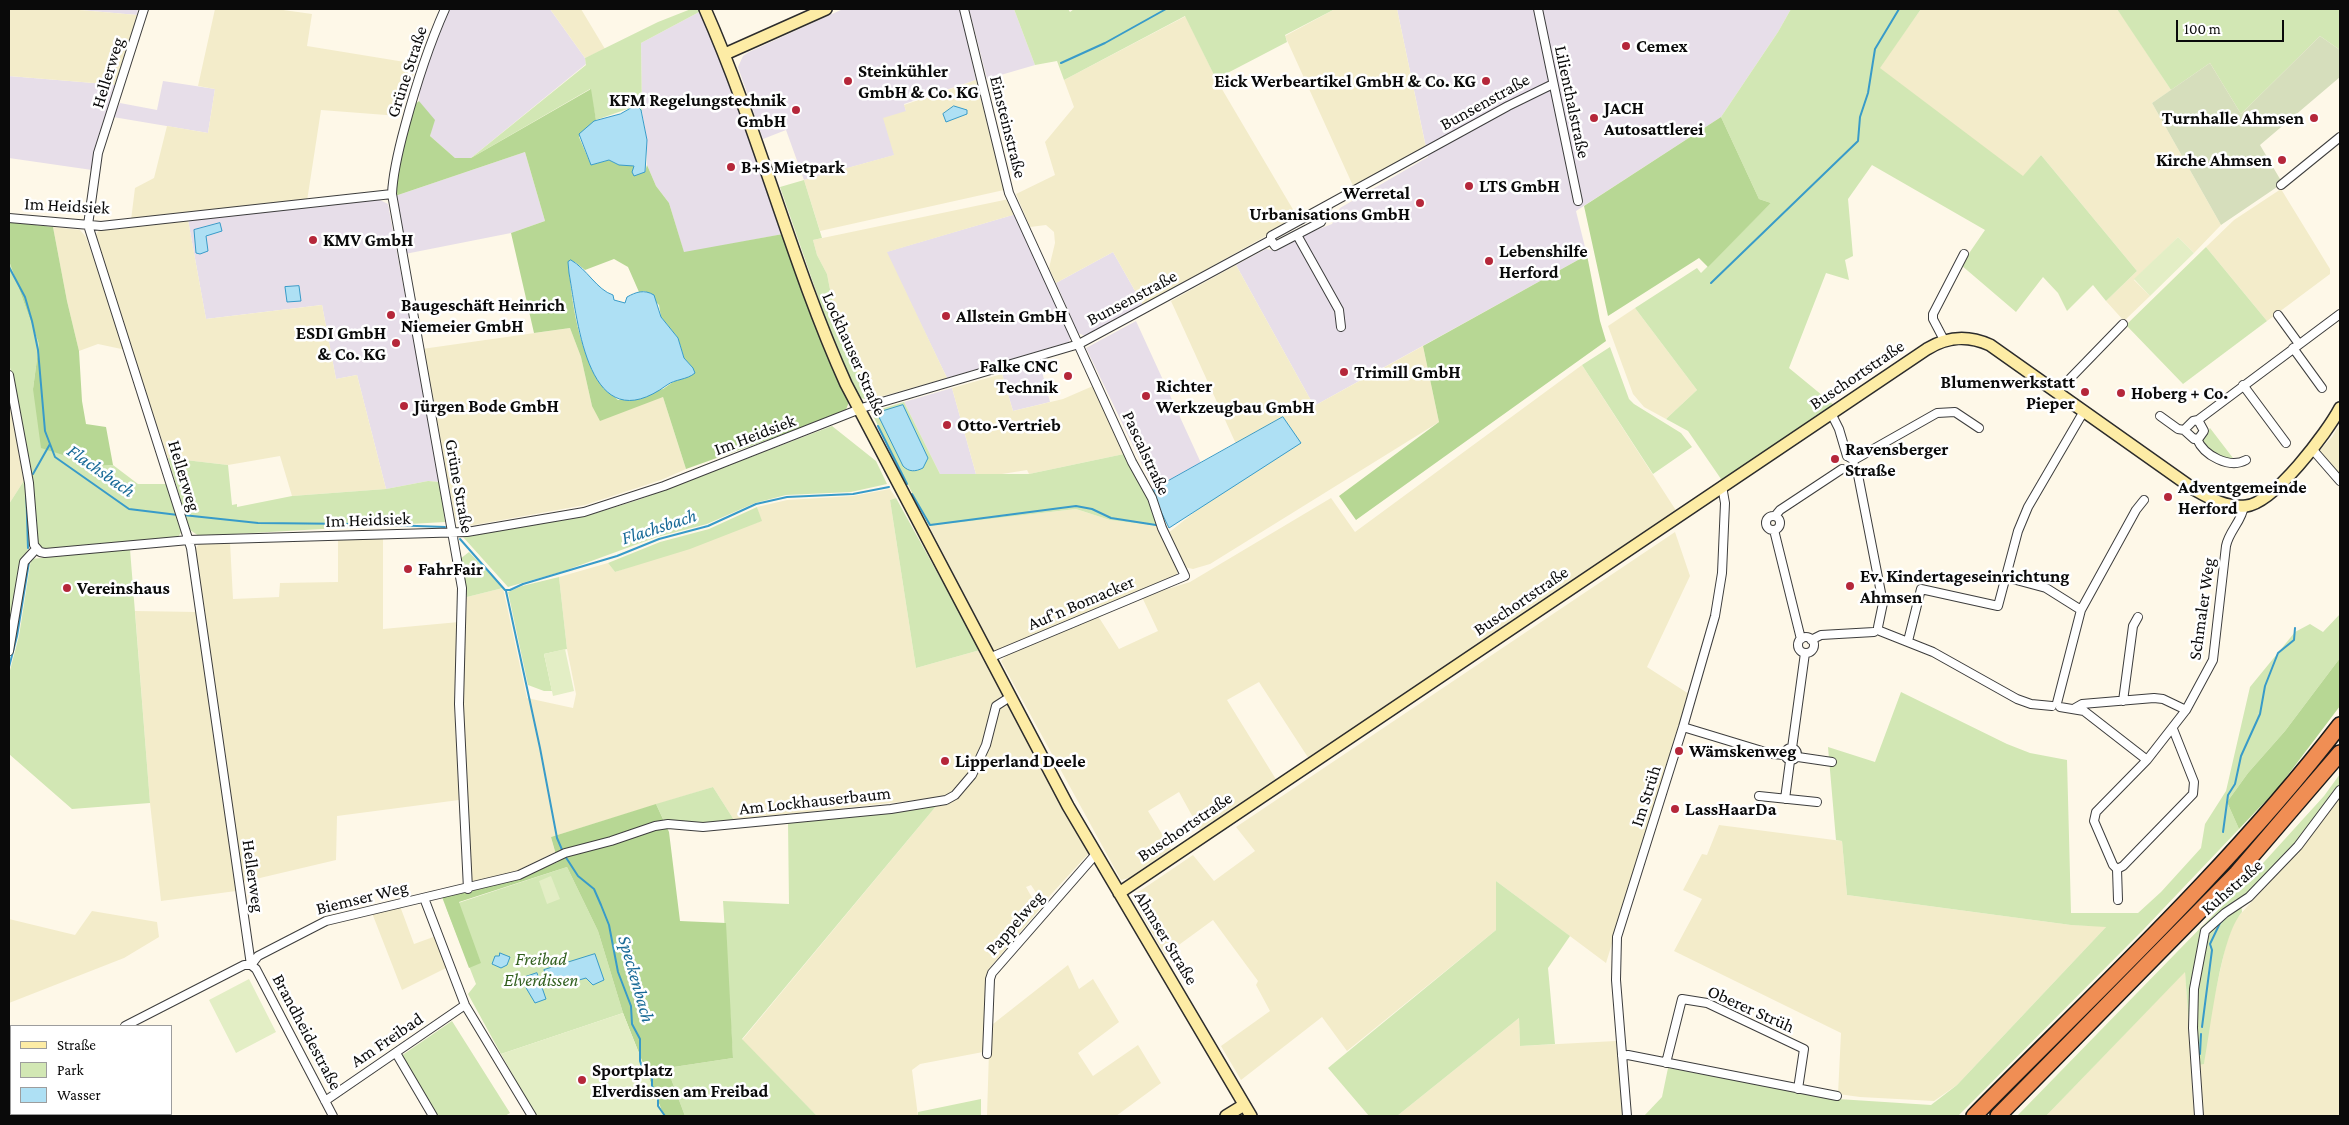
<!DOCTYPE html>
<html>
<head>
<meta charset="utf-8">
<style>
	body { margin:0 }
	#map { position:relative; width:2349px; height:1125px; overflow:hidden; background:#fef8e8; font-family:"Crimson Pro",serif }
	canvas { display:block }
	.frame { position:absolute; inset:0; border:10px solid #0a0a0a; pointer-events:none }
	.legend { position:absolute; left:10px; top:1025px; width:162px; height:90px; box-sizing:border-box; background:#fff; border:1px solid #9d9d9d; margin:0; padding:6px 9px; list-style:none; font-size:15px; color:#0a0a0a }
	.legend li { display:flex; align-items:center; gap:10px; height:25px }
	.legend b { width:25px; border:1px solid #9d9d9d }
	.scale { position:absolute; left:2176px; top:20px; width:108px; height:22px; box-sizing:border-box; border:2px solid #0a0a0a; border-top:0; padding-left:6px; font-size:15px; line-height:18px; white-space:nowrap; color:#0a0a0a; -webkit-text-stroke:4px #fff; paint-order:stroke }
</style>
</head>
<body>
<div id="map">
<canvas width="2349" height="1125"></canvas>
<div class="frame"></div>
<ul class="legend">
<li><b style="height:6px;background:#fdeca5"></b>Straße</li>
<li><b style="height:14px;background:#d2e7b4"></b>Park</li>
<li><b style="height:14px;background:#aee0f4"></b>Wasser</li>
</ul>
<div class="scale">100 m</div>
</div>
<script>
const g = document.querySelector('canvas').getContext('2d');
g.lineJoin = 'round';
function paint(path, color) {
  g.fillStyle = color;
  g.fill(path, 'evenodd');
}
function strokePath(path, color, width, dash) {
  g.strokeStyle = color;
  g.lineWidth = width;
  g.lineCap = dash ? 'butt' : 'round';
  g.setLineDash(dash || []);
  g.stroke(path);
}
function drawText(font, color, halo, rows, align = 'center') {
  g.font = font + ' "Crimson Pro",serif';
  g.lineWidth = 5;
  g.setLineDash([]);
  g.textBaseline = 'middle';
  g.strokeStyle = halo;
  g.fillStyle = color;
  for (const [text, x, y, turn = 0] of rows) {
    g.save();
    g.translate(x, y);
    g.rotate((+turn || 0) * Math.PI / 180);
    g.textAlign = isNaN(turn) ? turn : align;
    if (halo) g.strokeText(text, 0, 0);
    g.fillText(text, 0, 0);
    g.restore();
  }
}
paint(new Path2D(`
	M68,9H138L137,15Z
	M449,9H550L585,58L586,64L471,158H455L430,136L434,120L419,102L420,82L430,51Z
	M843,9H960L976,80L904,104L906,111L895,155L804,180L786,130L763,139L738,67L743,56L749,52Z
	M969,9H1014L1035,65L987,79Z
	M1397,9H1791L1778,32L1721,117L1576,211L1587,255L1314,406L1236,265L1266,249L1276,251L1306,234L1332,224L1340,208L1428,157Z
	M701,11L740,107L783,234L684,253L669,203L656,186L647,165V140L642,112L641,43Z
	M9,76L118,85L92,170L9,158Z
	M163,81L215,89L208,133L113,117L120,103L157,110Z
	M525,152L545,221L511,233L405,254L395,196Z
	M378,199L388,204L440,482L428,481L386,489L357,375L336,379L322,305L206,319L188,220Z
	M1016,214L1071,335L1069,342L947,378L886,252Z
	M1113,252L1143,305L1085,336L1078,333L1056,283Z
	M1136,321L1201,463L1154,489L1086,348Z
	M1040,364L1050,402L1013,411L1002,374Z
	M952,388L976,474H940L904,402Z`), '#e7dee9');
paint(new Path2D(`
	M9,9H68L137,15L118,85L9,76Z
	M215,9H276L312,14L307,46L417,64L399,116L321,110L307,201L131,220L135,188L154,178L167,126L208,133L215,89L198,86Z
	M550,9H581L605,49L585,58Z
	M1335,9H1397L1426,148L1354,188L1285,36Z
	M1921,9H2117L2125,20L2171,90L2152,103L2221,225L2194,253L2178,237L2134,280L2150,296L2124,321L2106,301L2137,271L2041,155L2023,177L1879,68Z
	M1186,16L1216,79L1298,218L1143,305L1113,252L1056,283L1049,268L1055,243L1054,232L1046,225L1030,227L1016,194L1055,175L1045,142L1074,107L1064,80Z
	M976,80L1004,190L820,231L804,180L894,155L883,118L906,111L904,105Z
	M2281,189L2330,269V274L2267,321L2206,247L2234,220Z
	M1009,199L1016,214L887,252L947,378L869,400L837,325L827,274L817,255L813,240Z
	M188,220L206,319L322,305L336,379L357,375L386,489L292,496L280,456L228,465L168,458L94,237L100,229Z
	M53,227L80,230L86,237L126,350L98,344L79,351L67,301Z
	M1236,265L1314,406L1423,346L1439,422L1210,564L1193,569L1184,567L1167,534L1207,502L1283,418L1236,444L1171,301Z
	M1635,308L1697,390L1666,419L1644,407L1633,394L1608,326Z
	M570,328L581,357L592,406L663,397L686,469L661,480L585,505L463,527L455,519L422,349Z
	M1582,365L1677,512L1309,759L1259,682L1227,700L1277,781L1201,832L1179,792L1148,811L1173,852L1134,877L1121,880L1001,661L1009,653L1098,616L1119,649L1158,631L1142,597L1190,582L1331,498L1355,532Z
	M1002,374L1013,411L1063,399L1093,386L1124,454L1029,474L1027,470L1002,474H976L952,388Z
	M9,392L25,479L9,504Z
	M2340,424V477L2318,452L2332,437Z
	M890,489L896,498L890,500L916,668L980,650L1031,749L1090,852L1043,903L1031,885L1026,887L1039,910L987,971L983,1052L920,1064L912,1070L918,1116H817L742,1040L937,805L936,798L734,820L713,787L551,837L555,852L517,871L472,883L462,696L467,597L503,588L527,698L573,708L576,694L567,649L559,577L608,563L615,572L761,521L757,507L787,500L853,496Z
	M1076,509L1110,520L1158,526L1177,568V574L1172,579L994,652L929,526Z
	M1675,532L1690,576L1647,667L1689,694L1606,963L1496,881V930L1347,1051L1322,1017L1241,1080L1221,1046L1270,1011L1256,985L1258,981L1213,920L1165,955L1132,898L1134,895L1193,855L1214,881L1255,851L1236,827Z
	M383,538V629L459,622L454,701L459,800L337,816L336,860L243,882L194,551L199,544L230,542L233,599L279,597L280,583L338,582V539Z
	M135,611L197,612L236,891L161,901L150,803Z
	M2340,796V1116H2203L2199,1065L2226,944L2235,920L2300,849Z
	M1719,825L1842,841L1847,895L2071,925L2107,926L1957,1085L1934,1101L1860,1097L1838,1094L1841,1033L1674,951L1702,899L1683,890L1702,854L1707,855Z
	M400,906L414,944L436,936L448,967L402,990L372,913Z
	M92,911L157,922L159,937L124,958L9,1003V919L75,935Z
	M1068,965L1079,989L1093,979L1119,1022L1078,1053L1093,1076L1138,1045L1161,1083L1116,1116H987L989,1051L993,1024Z
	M2185,971L2196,1116H2046Z
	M1519,1018L1520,1046L1616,1041L1623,1116H1397Z
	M11,1107V1114H147L149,1116H9V1108Z`), '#f3ecca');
paint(new Path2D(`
	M691,9H700L701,11L641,43L642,112L636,106L596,120L590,89L471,158L586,65L585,58L658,22Z
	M1014,9H1068L1070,12L1074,9H1335L1285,35L1287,42L1216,79L1185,16L1064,80L1057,61L1035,65Z
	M1791,9H1921L1880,68L2023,176L2041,155L2137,271L2106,301L2093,285L2067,311L2058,293L2043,277L2016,312L1961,265L1985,230L1872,165L1848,199L1853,256L1845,260L1849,280L1826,273L1789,368L1834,405L1727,479H1721L1688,431L1666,419L1697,390L1635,308L1697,268L1701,273L1771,203L1759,199L1721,117L1778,32Z
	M2117,9H2340V50L2320,36L2241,114L2210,63L2171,90Z
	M804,180L822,238L813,240L817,255L827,274L837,325L869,400L857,397L834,343L780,187Z
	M2206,247L2267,321L2183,384L2126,325Z
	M9,261L39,344L33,389L98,466L113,465L138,484H166L182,531L178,537L43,550L35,538L32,484L9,362Z
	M1610,347L1629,399L1634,404L1681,433L1692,447L1653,474L1582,365Z
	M904,402L940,474H1029L1124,454L1150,500L1158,526L1110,520L1076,509L929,526L871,412Z
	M832,426L876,461L887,484L851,492L786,495L755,503L707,524L657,537L564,571L508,587L463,537L586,516L638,500Z
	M2210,428L2236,462L2221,458L2201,442Z
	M168,458L228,465L232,505L237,504V507L292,496L386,489L428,481L440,482L445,522L199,536L190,530Z
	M25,479L30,545L22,561L9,633V504Z
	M896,498L980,650L916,668L890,500Z
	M757,507L762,521L690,549L615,572L608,563L660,542L709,529Z
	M130,549L150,803L72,809L9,754V674L19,636L31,559Z
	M469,552L503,588L467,597L460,559Z
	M559,577L567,649L544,654L552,691H544L528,685L508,592L522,586Z
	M2340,614V658L2285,731L2248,773L2227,802L2239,829L2143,930L1958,1116H1644L1662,1097L1668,1068L1838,1099L1931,1105L1957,1085L2106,927L2071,925L1847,895L1842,841L1836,840L1828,747L1875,762L1901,692L2007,744L2030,753L2067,760L2071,913H2138L2161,892L2201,848L2205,824L2226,791L2250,687L2295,632L2310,624L2323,632Z
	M2340,774V787L2295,846L2241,902L2242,912C2220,937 2211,1028 2204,1064L2192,1066L2185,972L2046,1116H2017L2254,873L2324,796Z
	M713,787L734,820L696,824L664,821L656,804Z
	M937,805L742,1039L817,1116H685L667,1068L733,1058L723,901L789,904L788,822L894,813Z
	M567,867L598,931L623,1013L501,1054L468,994L476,984L446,907Z
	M1496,881L1570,936L1548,968L1555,1044L1520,1046L1519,1018L1397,1116H1369L1328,1068L1496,930Z
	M452,1021L510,1113L505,1116H437L401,1056Z
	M981,1099V1116H918V1112Z`), '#d2e7b4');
paint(new Path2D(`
	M591,89L596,120L579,137L591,165L609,160L619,165H633L634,168L645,172L647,165L656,186L669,203L684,252L783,234L821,339L849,402L845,412L686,469L663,397L600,421L592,406L581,357L570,328L534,333L511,233L545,221L525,152L395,196V180L413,106L419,101L435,120L430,136L455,158H471ZM614,259L628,267L639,292L645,291L659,305L661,317L678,338L684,358L693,368L663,389L618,400C579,368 573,309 568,262H575L585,270Z
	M1721,117L1759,199L1771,203L1708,267L1699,258L1608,316L1584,206Z
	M9,222L53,227L67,301L79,351L82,401L86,424L106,427L113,465L98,466L41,448L33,389L39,344L9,261Z
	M1587,255L1600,321L1606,341L1356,520L1339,496L1439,422L1423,346Z
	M2340,658V706L2278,788L2239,829L2227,802L2248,773L2285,731Z
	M656,804L669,832L680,921L726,923L733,1058L667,1068L685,1116H664L623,1013L598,931L567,867L459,902L481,963L469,968L442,897L519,877L558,862L551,837Z`), '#b7d794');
paint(new Path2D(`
	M2320,36L2340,50V77L2260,145L2280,179V185L2221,225L2152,103L2210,63L2241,114Z`), '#d6debc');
paint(new Path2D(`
	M2178,237L2194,253L2150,296L2134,279Z
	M565,649L574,691L553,696L544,654Z
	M551,876L560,899L547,904L539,881Z
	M249,979L276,1032L236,1053L209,1000Z
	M623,1013L664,1116H536L501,1054Z`), '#e3eec5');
const water = new Path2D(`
	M954,106L967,110V114L946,122L943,114Z
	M633,107H638L641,110L647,140L645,172L634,176L632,172L634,166L619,165L609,160L591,165L579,134L594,121L620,114Z
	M220,223L222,231L206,236L208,251L200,254L196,253L194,230Z
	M571,260C587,269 597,290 613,295L614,300L625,303L627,297C636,292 644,289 654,295L661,317L678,338L684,358L693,368L695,373C687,380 675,379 667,385C588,443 578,323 569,273L568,262Z
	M299,286L301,301L287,302L285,287Z
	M903,405L928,458L923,468C915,472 909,472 903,466L877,413Z
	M1283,417L1301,443L1169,528L1154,497V489Z
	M500,953L510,957L507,965L501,968L492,964L495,956H499Z
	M595,954L604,980L593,985L586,978L551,988L544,970Z
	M537,973L546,999L535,1003L522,981L525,977Z`);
paint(water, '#aee0f4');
strokePath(water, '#389bc9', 1);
strokePath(new Path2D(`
	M1061,63L1105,43L1166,9
	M9,267L25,297L32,321L38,350L45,431L55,457L129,509L178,515
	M1711,283L1858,141L1860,117L1868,93L1875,49L1899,9
	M878,426L907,484
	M1773,459L1823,425
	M33,474L50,444
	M26,484L28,548
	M912,494L930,525L1076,506L1092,509L1111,518L1156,525
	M183,515L258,523L357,524
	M361,524L445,527
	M460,539L505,590H510L523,584L617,556L659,539L708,526L756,504L787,497L853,494L889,487
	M506,591L540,748L557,838L563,852
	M9,667L17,636L29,562
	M2223,832L2228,795L2235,784L2241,756L2260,714L2265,686L2278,653L2294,640L2295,628
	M1218,833L1239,819
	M565,856L578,876L594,889L601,905L609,925L618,972L631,1006L632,1024L640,1039V1061L644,1073L652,1078V1086L658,1094V1106L665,1116
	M2202,1027L2212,950L2210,944L2220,923L2225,918
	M2200,1054L2201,1034`), '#389bc9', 2);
const street = new Path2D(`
	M144,9L98,153L88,225L191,548L251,965
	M445,9C428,47 416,85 405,126C399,148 393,171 392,194L462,588L459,704L468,889
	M964,9L1009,193L1132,462L1152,498L1162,528L1185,576L989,658
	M1538,9L1578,201
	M2281,185L2340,137
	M9,218L101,226L392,194
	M1297,235L1339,310L1341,327
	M1271,240L1275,246L1321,222L1328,206
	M2278,315L2299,344
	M1944,340L1933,319V314L1964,254
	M2293,348L2322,388
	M9,375L29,483L34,545L40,552L45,553L189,540L467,532L584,512L664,486L865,407L1079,344L1271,240V236L1508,106L1553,84
	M2243,385L2286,443
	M2057,392L2123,324
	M1831,413L1839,429L1847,456
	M2160,416L2178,429L2184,430
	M2198,420L2340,314
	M2198,420L2204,431L2199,438L2194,439L2184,430L2193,421Z
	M2197,439C2204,456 2230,469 2246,460
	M2313,450L2340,481
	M1847,456L1854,460L1853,468L1858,475L1883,603L1878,627
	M1854,460L1937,413L1955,412L1979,428
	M1775,516L1780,510L1842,469
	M1766 523a7 7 0 1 1 14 0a7 7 0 1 1-14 0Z
	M1774,530L1801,639
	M2005,577L2046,588L2081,610
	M1880,631L1933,652L2017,699L2031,704L2052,706
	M1798 645a8 8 0 1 1 16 0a8 8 0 1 1-16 0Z
	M1811,640L1821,635L1874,632
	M1908,641L1921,589L1998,606L2018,531L2028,507L2084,411
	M9,651L24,562L36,549
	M2123,701L2133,626L2138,617
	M2057,703L2081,610L2136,510L2144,500
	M2060,707L2084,711L2147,760
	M2075,708L2082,704L2154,698L2163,699L2186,710L2213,660L2226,546C2229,531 2242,521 2244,506
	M1683,727L1772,754L1785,755
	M1785 754a6 6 0 1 1 12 0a6 6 0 1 1-12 0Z
	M1792,748L1805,653
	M1798,757L1832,762
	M1759,796L1817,802
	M1785,799L1790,761
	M2117,869L2113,865L2094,821L2096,812L2147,760L2186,710
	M2117,869L2123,866L2193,794L2194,782L2173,729
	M2117,869L2118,900
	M424,898L465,1005L532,1116
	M251,965L256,969L333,1116
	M125,1026L244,965H251L258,956L326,921L519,875L565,853L611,841L655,826L668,824L703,827L891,809L946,800L955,795L972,775L986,745L996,706L1010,697
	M396,1053L433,1116
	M987,1054L990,979L992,973L1096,854
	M1622,1056L1628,1055L1837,1096
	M1666,1063L1682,999L1707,1003L1804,1049L1798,1089
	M9,1068H11
	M325,1101L465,1005
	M1627,1116L1616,980L1617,937L1683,727L1715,616L1722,573L1725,503L1722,486
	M2199,1116L2193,1028L2194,989L2205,931L2225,913L2249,897L2298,846L2340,790`);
const secondary = new Path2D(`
	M705,9C759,131 791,262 846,384L1068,806L1251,1116
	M725,54L826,9
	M1119,893L1927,349C1948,336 1968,335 1990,345L2195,490C2211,499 2227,508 2246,506C2274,503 2327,433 2340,408
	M1226,1116L1244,1105`);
const highway = new Path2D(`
	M1974,1116C2099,989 2231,866 2340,725
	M1998,1116L2237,873L2340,753`);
strokePath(street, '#3d3d3d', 10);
strokePath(secondary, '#2c2c2c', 14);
strokePath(highway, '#1b1b1b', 18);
strokePath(street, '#fff', 8);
strokePath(secondary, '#fdeca5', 11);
strokePath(highway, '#f08e54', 15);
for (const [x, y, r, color] of [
	[1626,46,5,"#b5273a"],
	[848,81,5,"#b5273a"],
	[1486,81,5,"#b5273a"],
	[796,110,5,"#b5273a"],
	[1594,118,5,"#b5273a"],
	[2314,118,5,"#b5273a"],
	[2282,160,5,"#b5273a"],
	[731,167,5,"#b5273a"],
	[1469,186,5,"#b5273a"],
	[1420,203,5,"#b5273a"],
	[313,240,5,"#b5273a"],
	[1489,261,5,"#b5273a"],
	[391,315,5,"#b5273a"],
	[946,316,5,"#b5273a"],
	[396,343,5,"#b5273a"],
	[1344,372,5,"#b5273a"],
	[1068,376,5,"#b5273a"],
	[2085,392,5,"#b5273a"],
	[2121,393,5,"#b5273a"],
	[1146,396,5,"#b5273a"],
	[404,406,5,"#b5273a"],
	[947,425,5,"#b5273a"],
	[1835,459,5,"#b5273a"],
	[2168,497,5,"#b5273a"],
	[408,569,5,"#b5273a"],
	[1850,586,5,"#b5273a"],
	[67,588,5,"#b5273a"],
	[1679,751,5,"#b5273a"],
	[945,761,5,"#b5273a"],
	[1675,809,5,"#b5273a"],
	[582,1080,5,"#b5273a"]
]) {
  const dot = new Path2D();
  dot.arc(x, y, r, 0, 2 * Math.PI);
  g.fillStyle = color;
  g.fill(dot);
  strokePath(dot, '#fff', 2);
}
drawText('bold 18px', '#0a0a0a', '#fff', [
	["Cemex",1636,46],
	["Steinkühler",858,71],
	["GmbH & Co. KG",858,92],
	["Eick Werbeartikel GmbH & Co. KG",1476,81,"right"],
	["KFM Regelungstechnik",786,100,"right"],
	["GmbH",786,121,"right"],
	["JACH",1604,108],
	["Autosattlerei",1604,129],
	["Turnhalle Ahmsen",2304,118,"right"],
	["Kirche Ahmsen",2272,160,"right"],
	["B+S Mietpark",741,167],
	["LTS GmbH",1479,186],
	["Werretal",1410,193,"right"],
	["Urbanisations GmbH",1410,214,"right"],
	["KMV GmbH",323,240],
	["Lebenshilfe",1499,251],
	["Herford",1499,272],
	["Baugeschäft Heinrich",401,305],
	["Niemeier GmbH",401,326],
	["Allstein GmbH",956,316],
	["ESDI GmbH",386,333,"right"],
	["& Co. KG",386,354,"right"],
	["Falke CNC",1058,366,"right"],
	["Technik",1058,387,"right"],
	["Trimill GmbH",1354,372],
	["Blumenwerkstatt",2075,382,"right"],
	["Pieper",2075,403,"right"],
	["Richter",1156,386],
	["Werkzeugbau GmbH",1156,407],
	["Hoberg + Co.",2131,393],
	["Jürgen Bode GmbH",414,406],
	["Otto-Vertrieb",957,425],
	["Ravensberger",1845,449],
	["Straße",1845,470],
	["Adventgemeinde",2178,487],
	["Herford",2178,508],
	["FahrFair",418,569],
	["Ev. Kindertageseinrichtung",1860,576],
	["Ahmsen",1860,597],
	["Vereinshaus",77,588],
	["Wämskenweg",1689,751],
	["Lipperland Deele",955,761],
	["LassHaarDa",1685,809],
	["Sportplatz",592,1070],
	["Elverdissen am Freibad",592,1091]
], 'left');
drawText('18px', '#0a0a0a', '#fff', [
	["Grüne Straße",407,72,-72],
	["Hellerweg",108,73,-73],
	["Bunsenstraße",1485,102,-29],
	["Lilienthalstraße",1572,102,78],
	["Einsteinstraße",1008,127,76],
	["Im Heidsiek",67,206,3],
	["Bunsenstraße",1132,298,-28],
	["Lockhauser Straße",854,354,66],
	["Buschortstraße",1857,375,-34],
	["Im Heidsiek",755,435,-21],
	["Pascalstraße",1146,453,65],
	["Hellerweg",184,476,73],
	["Grüne Straße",459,486,80],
	["Im Heidsiek",368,520,-2],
	["Buschortstraße",1521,601,-34],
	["Auf'n Bomacker",1081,603,-23],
	["Schmaler Weg",2202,609,-82],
	["Im Strüh",1646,796,-72],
	["Am Lockhauserbaum",815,801,-6],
	["Buschortstraße",1185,827,-34],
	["Hellerweg",253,876,82],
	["Kuhstraße",2232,887,-41],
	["Biemser Weg",362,898,-14],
	["Pappelweg",1015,923,-49],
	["Ahmser Straße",1166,938,59],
	["Oberer Strüh",1751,1009,24],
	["Brandheidestraße",307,1032,62],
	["Am Freibad",387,1040,-34]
]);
drawText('italic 18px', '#315f1e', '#fff', [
	["Freibad",541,959],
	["Elverdissen",541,980]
]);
drawText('italic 19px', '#186a97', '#fff', [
	["Flachsbach",101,471,35],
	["Flachsbach",659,527,-18],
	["Speckenbach",636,979,74]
]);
</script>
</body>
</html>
